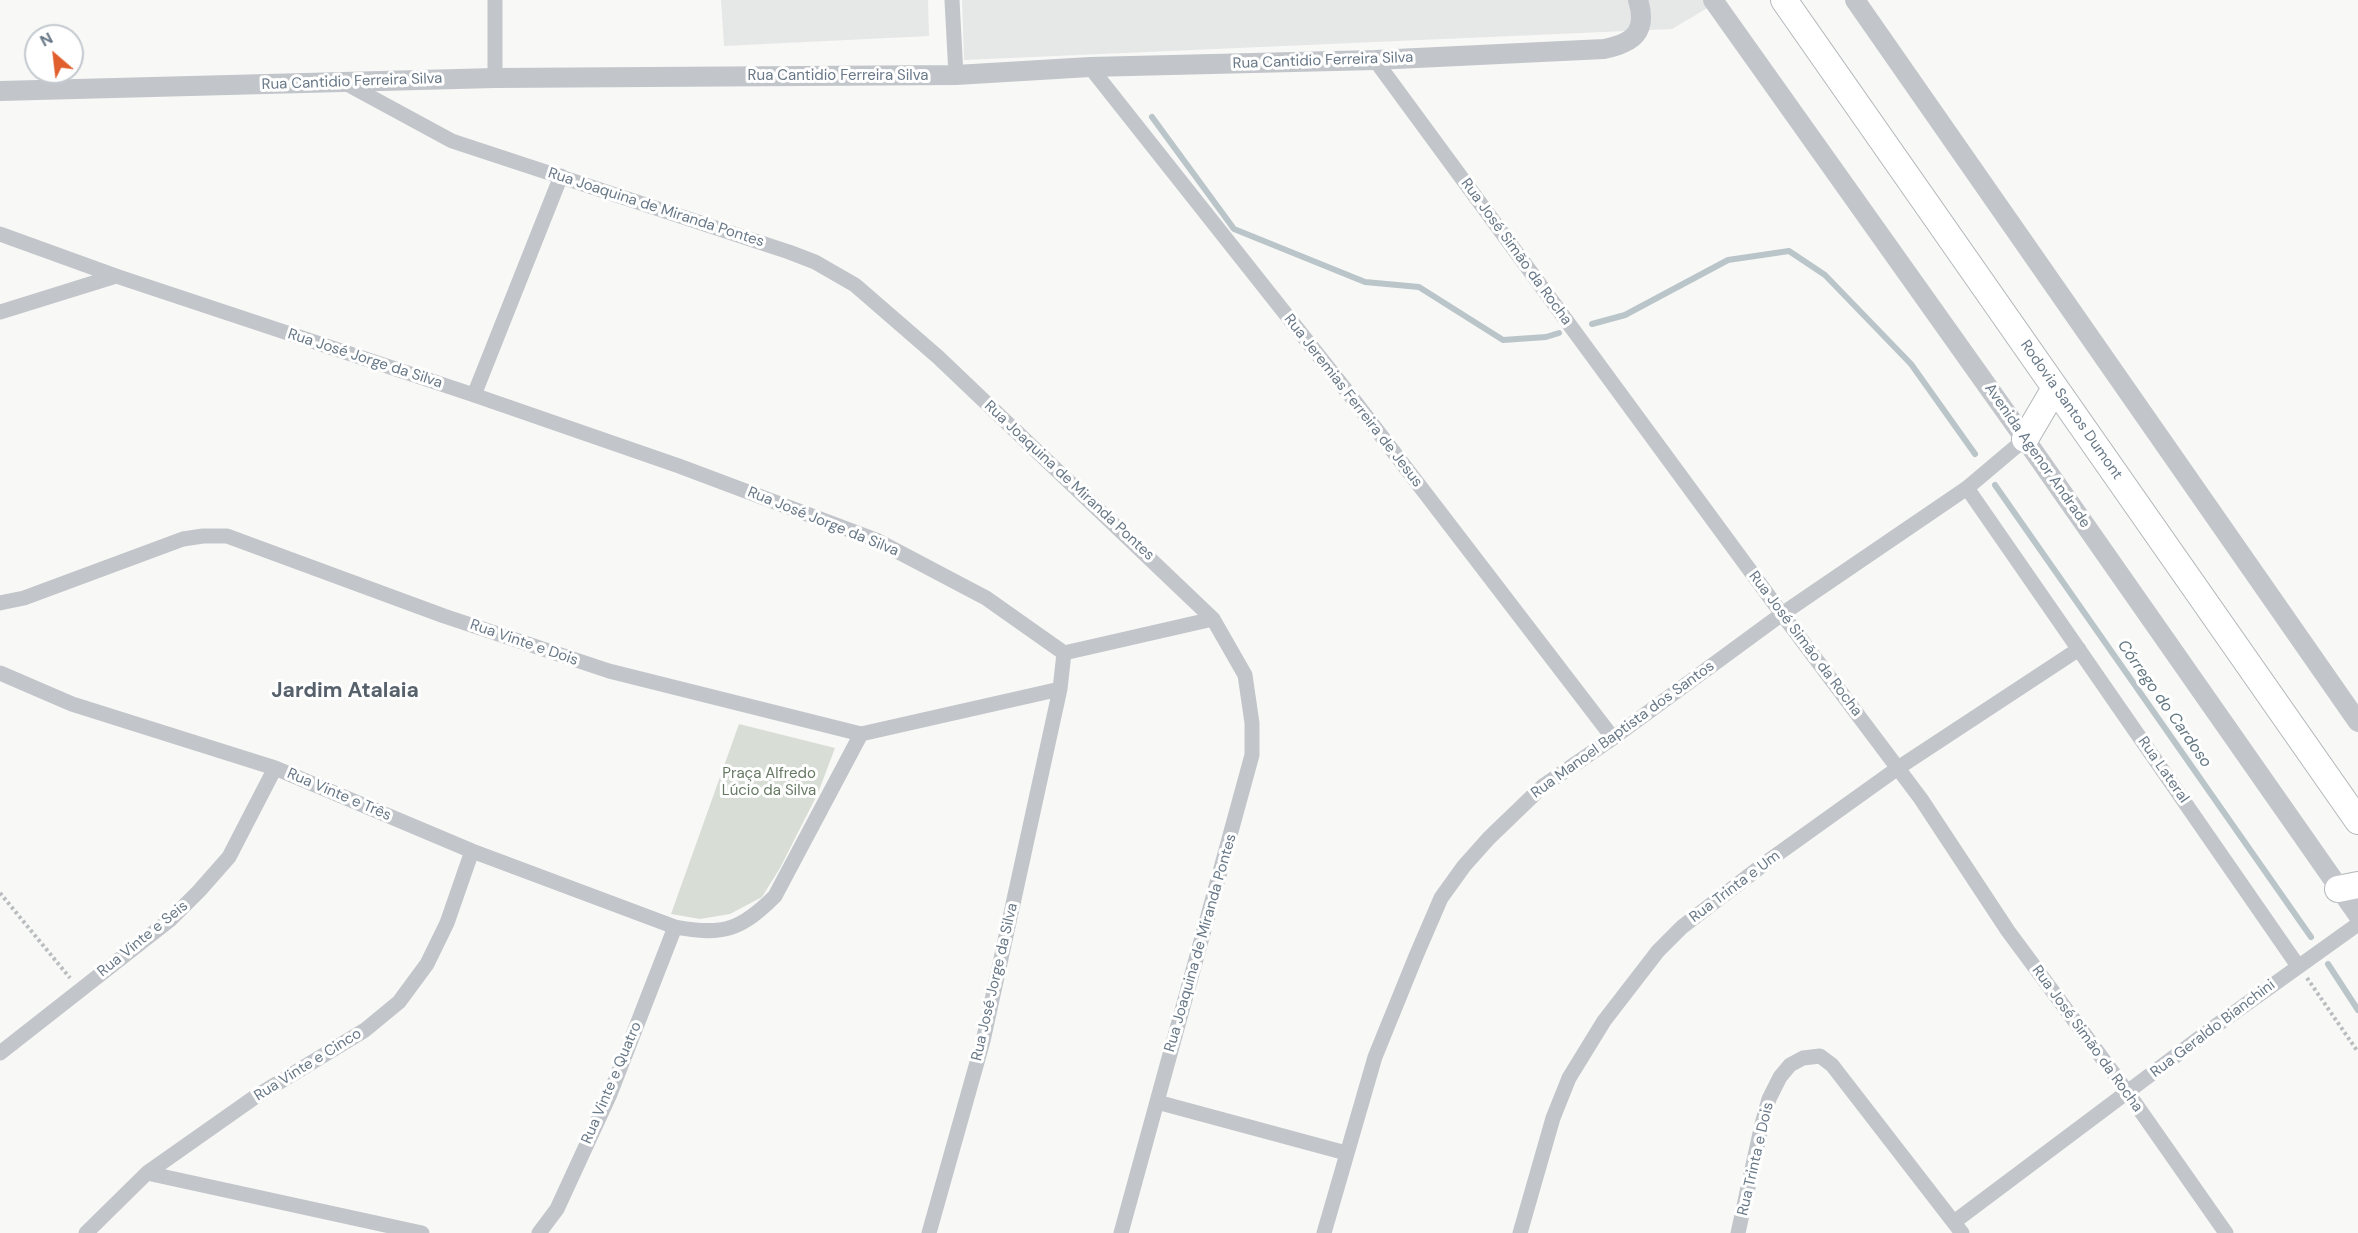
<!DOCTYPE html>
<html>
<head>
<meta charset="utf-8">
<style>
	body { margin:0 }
	#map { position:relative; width:2358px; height:1233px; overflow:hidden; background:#f8f8f6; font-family:"DM Sans",sans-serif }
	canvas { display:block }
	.north { position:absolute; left:24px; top:24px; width:60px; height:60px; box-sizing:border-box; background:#fff; border:2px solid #c3c9cf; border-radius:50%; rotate:332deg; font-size:16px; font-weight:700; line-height:24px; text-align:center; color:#687887 }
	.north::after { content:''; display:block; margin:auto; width:21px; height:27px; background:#e15f2d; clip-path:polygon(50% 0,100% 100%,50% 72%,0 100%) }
</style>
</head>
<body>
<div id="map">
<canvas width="2358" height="1233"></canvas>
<div class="north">N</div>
</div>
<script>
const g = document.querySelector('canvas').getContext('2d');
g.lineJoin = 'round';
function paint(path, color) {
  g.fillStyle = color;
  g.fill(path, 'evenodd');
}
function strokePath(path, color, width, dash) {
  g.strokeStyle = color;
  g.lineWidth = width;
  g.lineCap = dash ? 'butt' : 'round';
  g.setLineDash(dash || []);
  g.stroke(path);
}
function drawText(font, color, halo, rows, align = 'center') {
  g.font = font + ' "DM Sans",sans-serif';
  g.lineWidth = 6;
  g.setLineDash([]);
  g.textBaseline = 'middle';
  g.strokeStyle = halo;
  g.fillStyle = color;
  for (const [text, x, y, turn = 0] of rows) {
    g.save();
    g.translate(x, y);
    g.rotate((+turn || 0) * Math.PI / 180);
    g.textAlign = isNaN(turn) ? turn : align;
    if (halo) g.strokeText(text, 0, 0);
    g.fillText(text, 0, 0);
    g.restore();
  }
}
paint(new Path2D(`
	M721,0H928L929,36L724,46Z
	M962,0H1721L1672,29L964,60Z`), '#e6e7e7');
paint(new Path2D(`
	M739,724L835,748L818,793L780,868L762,897L730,914L700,919L671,914Z`), '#d8ddd5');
strokePath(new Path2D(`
	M1152,117L1234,229L1365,282L1419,287L1503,340L1546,337L1559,333
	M1592,324L1625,315L1728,260L1789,251L1825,275L1911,364L1975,454
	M1995,485L2311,937
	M2328,964L2358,1010`), '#bac5ca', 6);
const trunk = new Path2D(`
	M1784,0L2358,821
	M2025,439L2055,388
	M2338,889L2358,885`);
strokePath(trunk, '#b3b7bb', 28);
strokePath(new Path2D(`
	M0,893L70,978
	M2307,978L2358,1052`), '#babdc0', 4, [3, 3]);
strokePath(new Path2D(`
	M495,0V78
	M952,0L956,75
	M1375,60L1782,614L1921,799L2008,931L2128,1093L2226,1233
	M1090,67L1353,399L1613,738
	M345,83L452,141L789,252L815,262L855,285L938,357L1213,619L1245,675L1252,723V755L1121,1233
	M0,234L116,276L474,395L679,466L876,540L986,598L1064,653L1060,689L983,1041L929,1233
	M0,312L116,276
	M474,395L561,176
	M1967,488L2298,966
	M0,603L24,598L183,539L203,536H227L444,616L609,671L861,734L1060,689
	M1064,653L1213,619
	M0,673L72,704L275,768L472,851L675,927C723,936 741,930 775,896L861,734
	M0,1053L171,919L199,891L229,857L275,768
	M1157,1102L1346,1153
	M147,1173L422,1233
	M1954,1222L2210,1030L2358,924
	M86,1233L147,1173L255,1097L365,1030L399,1002L427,964L447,923L472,851
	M539,1233L557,1209L610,1094L675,927
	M1324,1233L1375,1057L1416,956L1441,898L1464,866L1489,838L1543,786L1613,738L1782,614L1967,488L2025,439
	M1520,1233L1553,1118L1569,1078L1604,1021L1658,951L1682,927L1768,861L1898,768L2079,649
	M1738,1233L1762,1124L1769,1099L1780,1077L1790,1065L1803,1058L1820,1056L1832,1065L1962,1233`), '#c2c6ca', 15);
strokePath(new Path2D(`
	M1713,0L2025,439L2358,915
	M1855,0L2358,722
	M0,91L495,78L956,75L1090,67L1375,60L1604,49C1633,43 1648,32 1638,0`), '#c2c6ca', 20);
strokePath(trunk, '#fff', 26);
drawText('15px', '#687887', '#fff', [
	["Rua Cantidio Ferreira Silva",1323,61,-2],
	["Rua Cantidio Ferreira Silva",838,76],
	["Rua Cantidio Ferreira Silva",352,82,-2],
	["Rua Joaquina de Miranda Pontes",656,208,18],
	["Rua José Simão da Rocha",1516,252,54],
	["Rua José Jorge da Silva",365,359,18],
	["Rua Jeremias Ferreira de Jesus",1353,401,52],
	["Rodovia Santos Dumont",2071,410,55],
	["Avenida Agenor Andrade",2037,456,55],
	["Rua Joaquina de Miranda Pontes",1069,481,43],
	["Rua José Jorge da Silva",823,522,22],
	["Rua Vinte e Dois",524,643,19],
	["Rua José Simão da Rocha",1805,644,53],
	["Rua Manoel Baptista dos Santos",1623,730,-36],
	["Rua Lateral",2163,770,55],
	["Rua Vinte e Três",339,795,23],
	["Rua Trinta e Um",1735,887,-37],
	["Rua Vinte e Seis",143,939,-39],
	["Rua Joaquina de Miranda Pontes",1201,943,-74],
	["Rua José Jorge da Silva",995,982,-77],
	["Rua Geraldo Bianchini",2213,1029,-37],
	["Rua José Simão da Rocha",2087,1039,54],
	["Rua Vinte e Cinco",308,1065,-32],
	["Rua Vinte e Quatro",612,1083,-67],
	["Rua Trinta e Dois",1756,1159,-77]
]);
drawText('15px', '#667963', '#fff', [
	["Praça Alfredo",769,774],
	["Lúcio da Silva",769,791]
]);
drawText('italic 16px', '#637882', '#fff', [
	["Córrego do Cardoso",2164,704,55]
]);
drawText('bold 21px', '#56616c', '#fff', [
	["Jardim Atalaia",345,691]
]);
</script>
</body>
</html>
